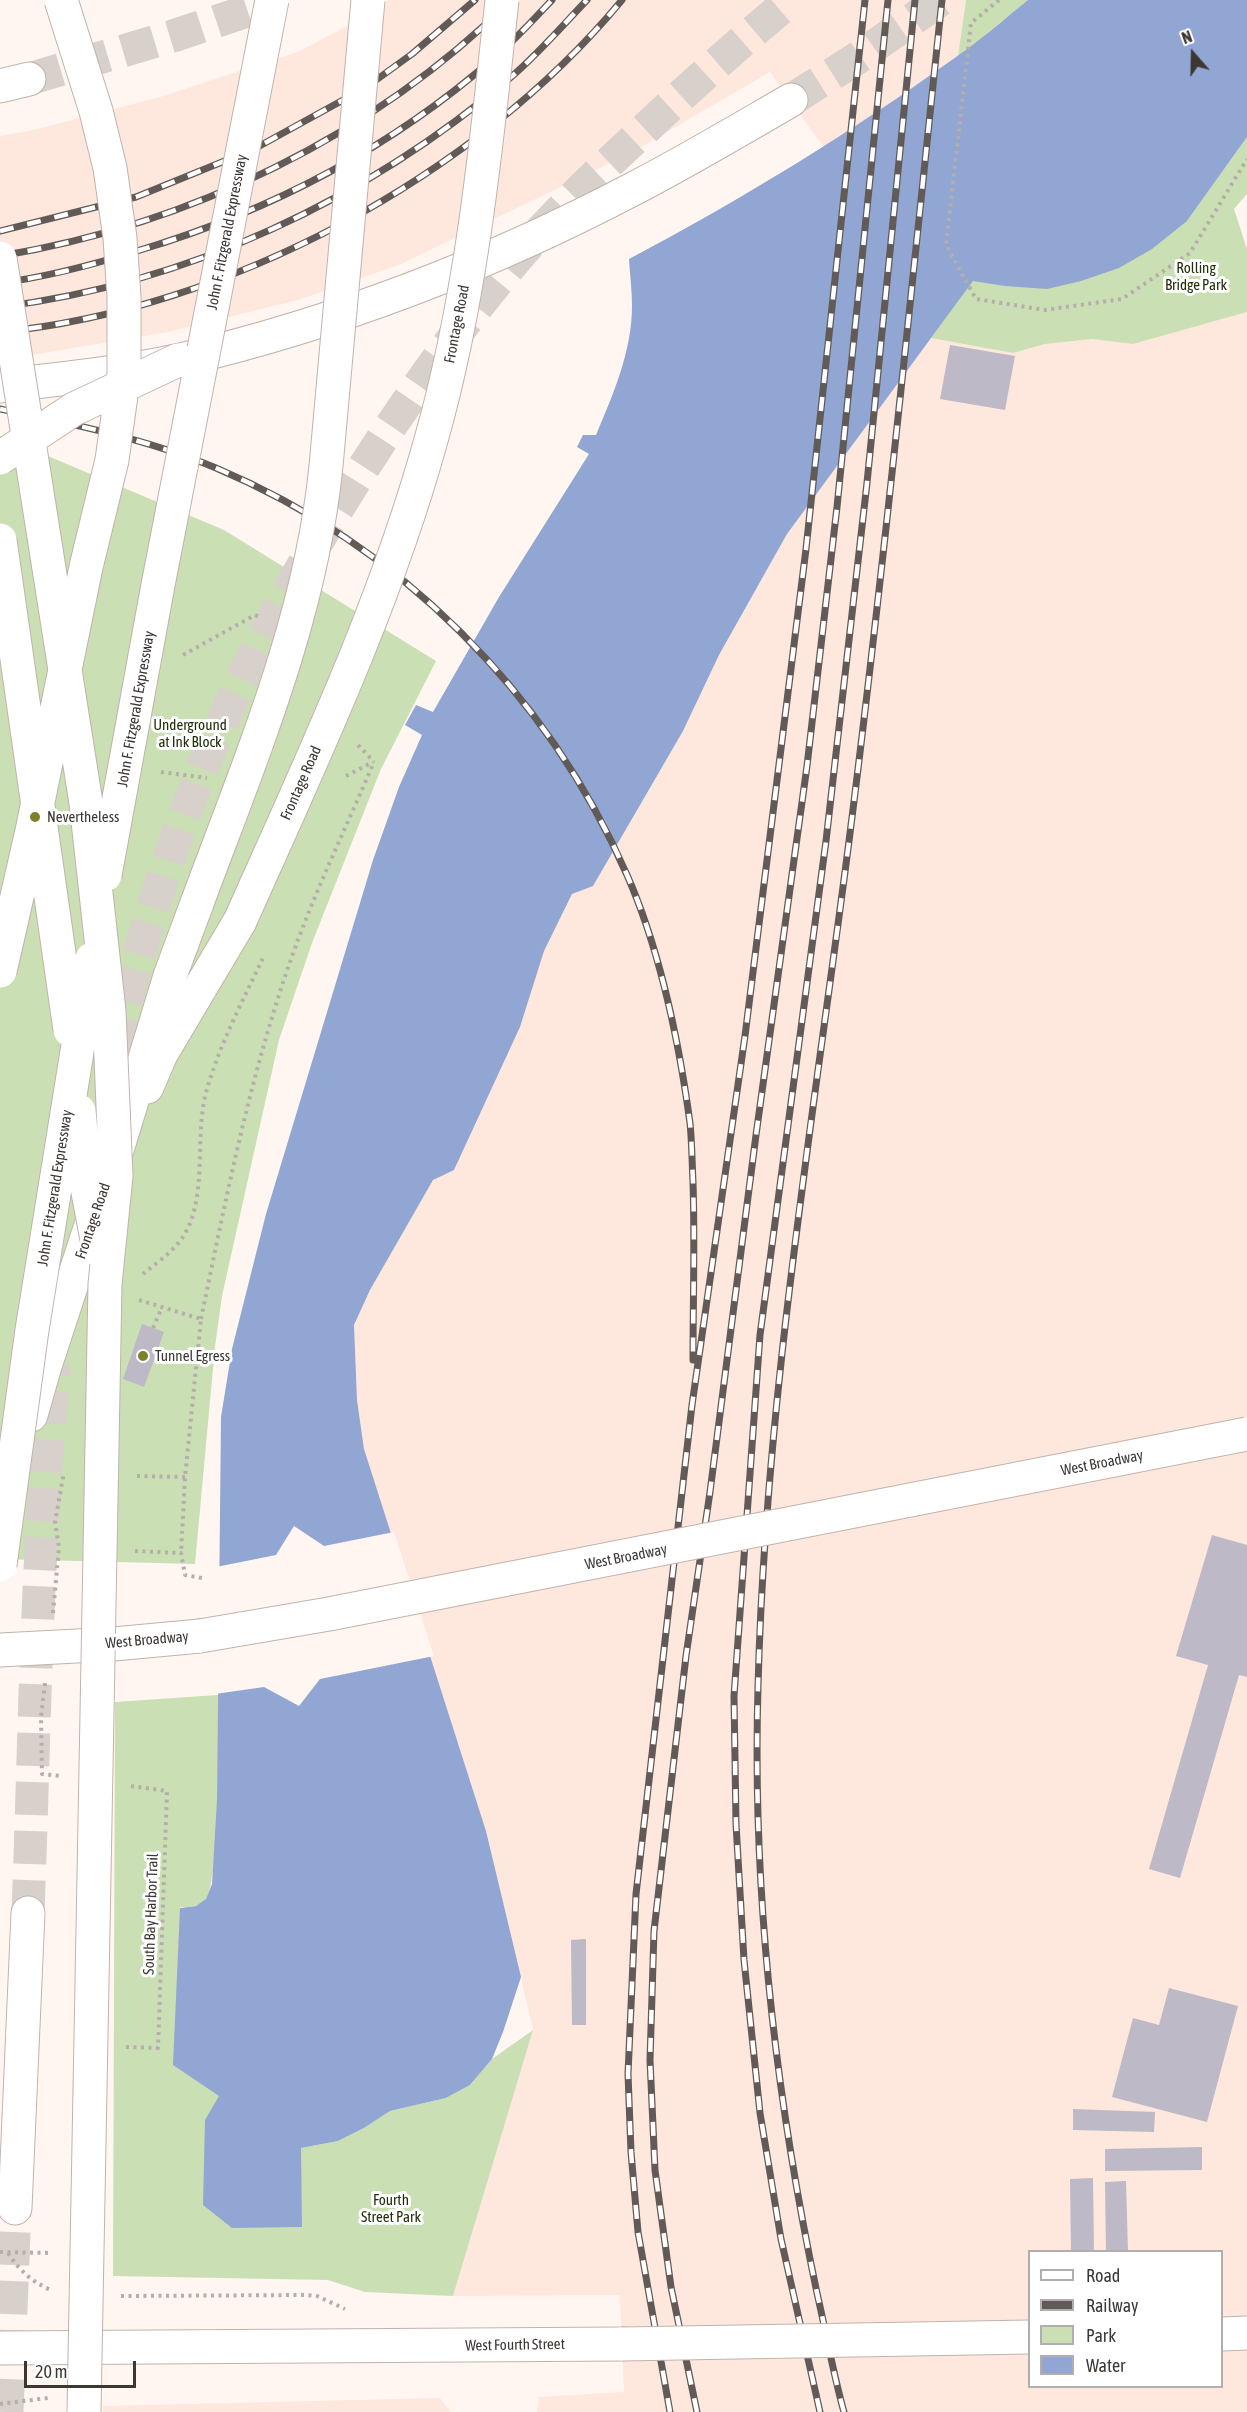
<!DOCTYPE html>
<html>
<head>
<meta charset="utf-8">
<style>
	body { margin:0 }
	#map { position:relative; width:1247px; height:2412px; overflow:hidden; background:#fff6f1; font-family:"Asap Condensed",sans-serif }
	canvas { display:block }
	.legend { position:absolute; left:1028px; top:2250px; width:195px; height:138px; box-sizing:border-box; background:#fff; border:2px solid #b1afae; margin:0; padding:8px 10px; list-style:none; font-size:18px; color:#3d3734 }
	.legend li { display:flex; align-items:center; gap:12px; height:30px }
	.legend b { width:30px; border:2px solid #b1afae }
	.north { position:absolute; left:1163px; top:24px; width:60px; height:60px; -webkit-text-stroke:4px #fff; paint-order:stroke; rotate:340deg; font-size:16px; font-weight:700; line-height:24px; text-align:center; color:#3d3734 }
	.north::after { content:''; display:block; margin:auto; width:21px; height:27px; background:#3d3734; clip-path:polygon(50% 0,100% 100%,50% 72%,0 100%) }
	.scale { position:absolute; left:24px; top:2361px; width:112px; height:27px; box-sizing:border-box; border:3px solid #3d3734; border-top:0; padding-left:8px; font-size:18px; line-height:21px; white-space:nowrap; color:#3d3734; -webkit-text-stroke:4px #fff; paint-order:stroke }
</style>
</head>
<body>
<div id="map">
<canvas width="1247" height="2412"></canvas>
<ul class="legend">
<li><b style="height:8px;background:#fff"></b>Road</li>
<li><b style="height:8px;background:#615a57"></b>Railway</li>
<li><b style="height:16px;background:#cbdfb4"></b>Park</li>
<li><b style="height:16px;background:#91a6d2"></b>Water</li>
</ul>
<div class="north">N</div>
<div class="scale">20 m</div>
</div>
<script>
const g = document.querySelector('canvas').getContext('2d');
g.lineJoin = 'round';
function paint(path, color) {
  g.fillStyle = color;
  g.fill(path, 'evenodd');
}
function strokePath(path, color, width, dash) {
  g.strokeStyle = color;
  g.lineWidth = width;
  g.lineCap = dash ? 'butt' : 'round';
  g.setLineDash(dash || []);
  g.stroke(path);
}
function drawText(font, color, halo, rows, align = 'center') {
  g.font = font + ' "Asap Condensed",sans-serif';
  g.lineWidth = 6;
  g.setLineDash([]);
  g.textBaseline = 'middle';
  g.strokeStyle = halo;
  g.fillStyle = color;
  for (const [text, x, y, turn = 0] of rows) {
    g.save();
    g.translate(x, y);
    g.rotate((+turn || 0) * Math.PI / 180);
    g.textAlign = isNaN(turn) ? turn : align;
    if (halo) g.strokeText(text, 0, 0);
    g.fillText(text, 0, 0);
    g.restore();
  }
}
paint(new Path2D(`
	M389,0H966L958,56L824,148L770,72L631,153L401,264L298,300L168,332L38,354L0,358V136L34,130L160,97L298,52L366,16Z
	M1247,312V2412H537L539,2397L624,2392L620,2295L453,2296L533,2030L486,1831L364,1449L357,1400L354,1325L370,1290L433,1179L454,1170L520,1027L544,951L572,894L593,886L683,731L719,655L787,534L931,338L1013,353L1045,344L1092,339L1133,344ZM1030,2252H1222V2386H1030Z
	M440,2398L451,2412H103V2406Z`), '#fee7dc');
paint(new Path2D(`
	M966,0H1028L986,34L1187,221L1247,137V194L1234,209L1247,249V312L1133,344L1092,339L1045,344L1013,353L931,338L962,296L958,56Z
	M0,436L224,530L436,661L381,769L312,943L279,1040L222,1296L215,1347L195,1564L0,1559Z
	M218,1695C218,1728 220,1880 206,1899C199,1907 190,1907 180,1907L300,2148L338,2141L364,2128L390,2111L446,2098L470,2085L492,2059L533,2030L453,2296L365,2292L328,2280L113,2276L115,1702Z`), '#cbdfb4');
paint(new Path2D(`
	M1028,0H1247V137L1187,221L1152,249L1119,268L1081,281L1047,289L1005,286L973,281L787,534L719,655L683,731L593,886L572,894L544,951L520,1027L454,1170L433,1180L370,1290L354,1325L357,1400L364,1449L486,1831L521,1977L503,2032L492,2059L470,2085L446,2098L390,2111L364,2128L338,2141L301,2148L302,2227L232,2228L203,2205L205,2120L219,2096L173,2065L180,1908L196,1906L206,1899L212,1884L217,1800L221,1417L232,1349L266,1214L373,860L399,787L422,735L405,725L416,705L433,712L499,597L589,454L577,447L583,435H596C613,395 632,351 632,306C632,291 630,275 629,259C744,198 850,133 956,57C981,40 1004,19 1028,0Z`), '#91a6d2');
paint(new Path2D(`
	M294,1526L324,1546L394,1532L434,1656L320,1679L299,1706L264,1687L215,1694L216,1567L276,1555Z`), '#fff6f1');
paint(new Path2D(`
	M950,345L1015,356L1005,410L940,399Z
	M142,1324L164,1332L144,1387L123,1379Z
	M1212,1535L1247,1545V1677L1239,1675L1180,1878L1149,1869L1208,1665L1176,1656Z
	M586,1939V2025H572L571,1940Z
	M1169,1988L1238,2006L1207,2122L1112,2097L1133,2018L1159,2025Z
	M1073,2109L1155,2112L1154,2132L1073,2130Z
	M1202,2147V2170L1105,2171V2149Z
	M1093,2178L1094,2252H1071L1070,2179Z
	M1126,2181L1128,2252H1106L1105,2182Z`), '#bdb9c7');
strokePath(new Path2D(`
	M29,79L173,36L280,0
	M791,100L856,59L940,0
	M114,1049C146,915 191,781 252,658C285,593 323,531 362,470C412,392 465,318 525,249C561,207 602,169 643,131C691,86 740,42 791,0
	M28,1913C35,1730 36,1546 55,1365
	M7,2412L15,2208`), '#d8d0cb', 33, [33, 16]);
const primary = new Path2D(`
	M147,1087L161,1054L240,921
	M31,1415L44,1369L97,1207
	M0,1650L114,1644L200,1636
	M1222,2334L1247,2333
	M0,2348L622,2344`);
const highway = new Path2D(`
	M0,86L29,79
	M0,386C60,379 121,373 180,360C337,323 490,264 633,189C687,161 739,130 791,100
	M117,1150L170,976L197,903
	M15,2208L28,1913`);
strokePath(primary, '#c1b3ac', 35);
strokePath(highway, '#c1b3ac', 35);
strokePath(new Path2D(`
	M999,0L971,23L946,245L976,299L1045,310L1122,299L1190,253L1247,159
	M183,655L255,615L260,617
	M358,745L374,762
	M161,772L207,778
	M346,776L373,762
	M143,1274C155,1264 170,1254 180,1241C210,1202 193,1135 207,1089C220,1044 243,1000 263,958
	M139,1300L201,1319L185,1477L181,1553
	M201,1319C227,1193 252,1066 296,945C319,883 348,823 374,762
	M153,1328L162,1307
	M137,1476L185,1477
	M135,1551L181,1553L185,1575L202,1578
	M53,1613L59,1547L55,1522L64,1472
	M45,1683L41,1717L42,1774L61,1776
	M126,2047L158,2048L167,1791L131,1786
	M0,2252L52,2253
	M8,2253C19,2270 32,2282 51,2290
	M121,2296L306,2295L317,2296L345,2309
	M0,2404L48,2398`), '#b6aeaa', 4, [3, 4.5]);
strokePath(primary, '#fff', 33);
strokePath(highway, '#fff', 33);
const rail = new Path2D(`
	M0,231L136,197L254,149L365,88L412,54L475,0
	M0,256C189,225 374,136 511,0
	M0,283C47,277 92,265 137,251C268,212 391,148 494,58C515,40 534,19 552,0
	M0,307C187,284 368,199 511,77C538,54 562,26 587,0
	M0,332C227,310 477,176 622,0
	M0,409C73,424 147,439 216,468C399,545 547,692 627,875C660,950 679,1042 690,1123C692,1143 692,1163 693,1182C695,1242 693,1301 693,1360
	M670,2412L638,2232L631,2152L628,2074L636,1894L692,1405L745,1036L806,549L865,0
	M697,2412L671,2287L655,2170L650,2060L654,1931L686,1656L710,1492L756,1135L807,766L837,507L888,0
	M820,2412L781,2239L760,2113L744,1960L736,1824L734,1696L760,1335L826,841L867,483L915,0
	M844,2412C833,2373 826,2332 817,2293C775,2094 752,1890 758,1687C765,1406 812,1127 848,849C884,567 912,283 942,0`);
strokePath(rail, '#615a57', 7);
strokePath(rail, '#fff', 4.5, [14]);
const primaryBridge = new Path2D(`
	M240,921C310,764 385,606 431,440C472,296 486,147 502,0
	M200,1636L329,1614L1247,1434
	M622,2344L1030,2337`);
const highwayBridge = new Path2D(`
	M0,258L86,803L109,1011L116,1176L105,1284L84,2412
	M0,458L74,409L178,360
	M0,540L70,1030
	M105,875L158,585L272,0
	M197,903C250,760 311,618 326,466L368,0
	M0,971L32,831L86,567L112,460L124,374V297L120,238L110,168L96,111L61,0
	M79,1111L86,1182L99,1250
	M0,1565L32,1330L92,959`);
strokePath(primaryBridge, '#c1b3ac', 35, []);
strokePath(highwayBridge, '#c1b3ac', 35, []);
strokePath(primaryBridge, '#fff', 33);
strokePath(highwayBridge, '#fff', 33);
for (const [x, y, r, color] of [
	[35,817,6,"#7c822c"],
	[143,1356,6,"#7c822c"]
]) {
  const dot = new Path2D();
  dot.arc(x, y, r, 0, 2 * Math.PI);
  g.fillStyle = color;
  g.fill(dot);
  strokePath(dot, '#fff', 2);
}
drawText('15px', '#3d3734', '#fff', [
	["John F. Fitzgerald Expressway",227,232,-79],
	["Frontage Road",457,324,-79],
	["John F. Fitzgerald Expressway",136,709,-80],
	["Frontage Road",301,783,-66],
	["John F. Fitzgerald Expressway",55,1188,-81],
	["Frontage Road",93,1221,-71],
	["West Broadway",1102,1463,-11],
	["West Broadway",626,1557,-11],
	["West Broadway",147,1640,-5],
	["South Bay Harbor Trail",151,1914,-88],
	["West Fourth Street",515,2345,-1]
]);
drawText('15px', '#212f0b', '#fff', [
	["Rolling",1196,268],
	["Bridge Park",1196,285],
	["Underground",190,725],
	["at Ink Block",190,742],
	["Fourth",391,2200],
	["Street Park",391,2217]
]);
drawText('15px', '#3d3734', '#fff', [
	["Nevertheless",47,817],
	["Tunnel Egress",155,1356]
], 'left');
</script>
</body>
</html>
